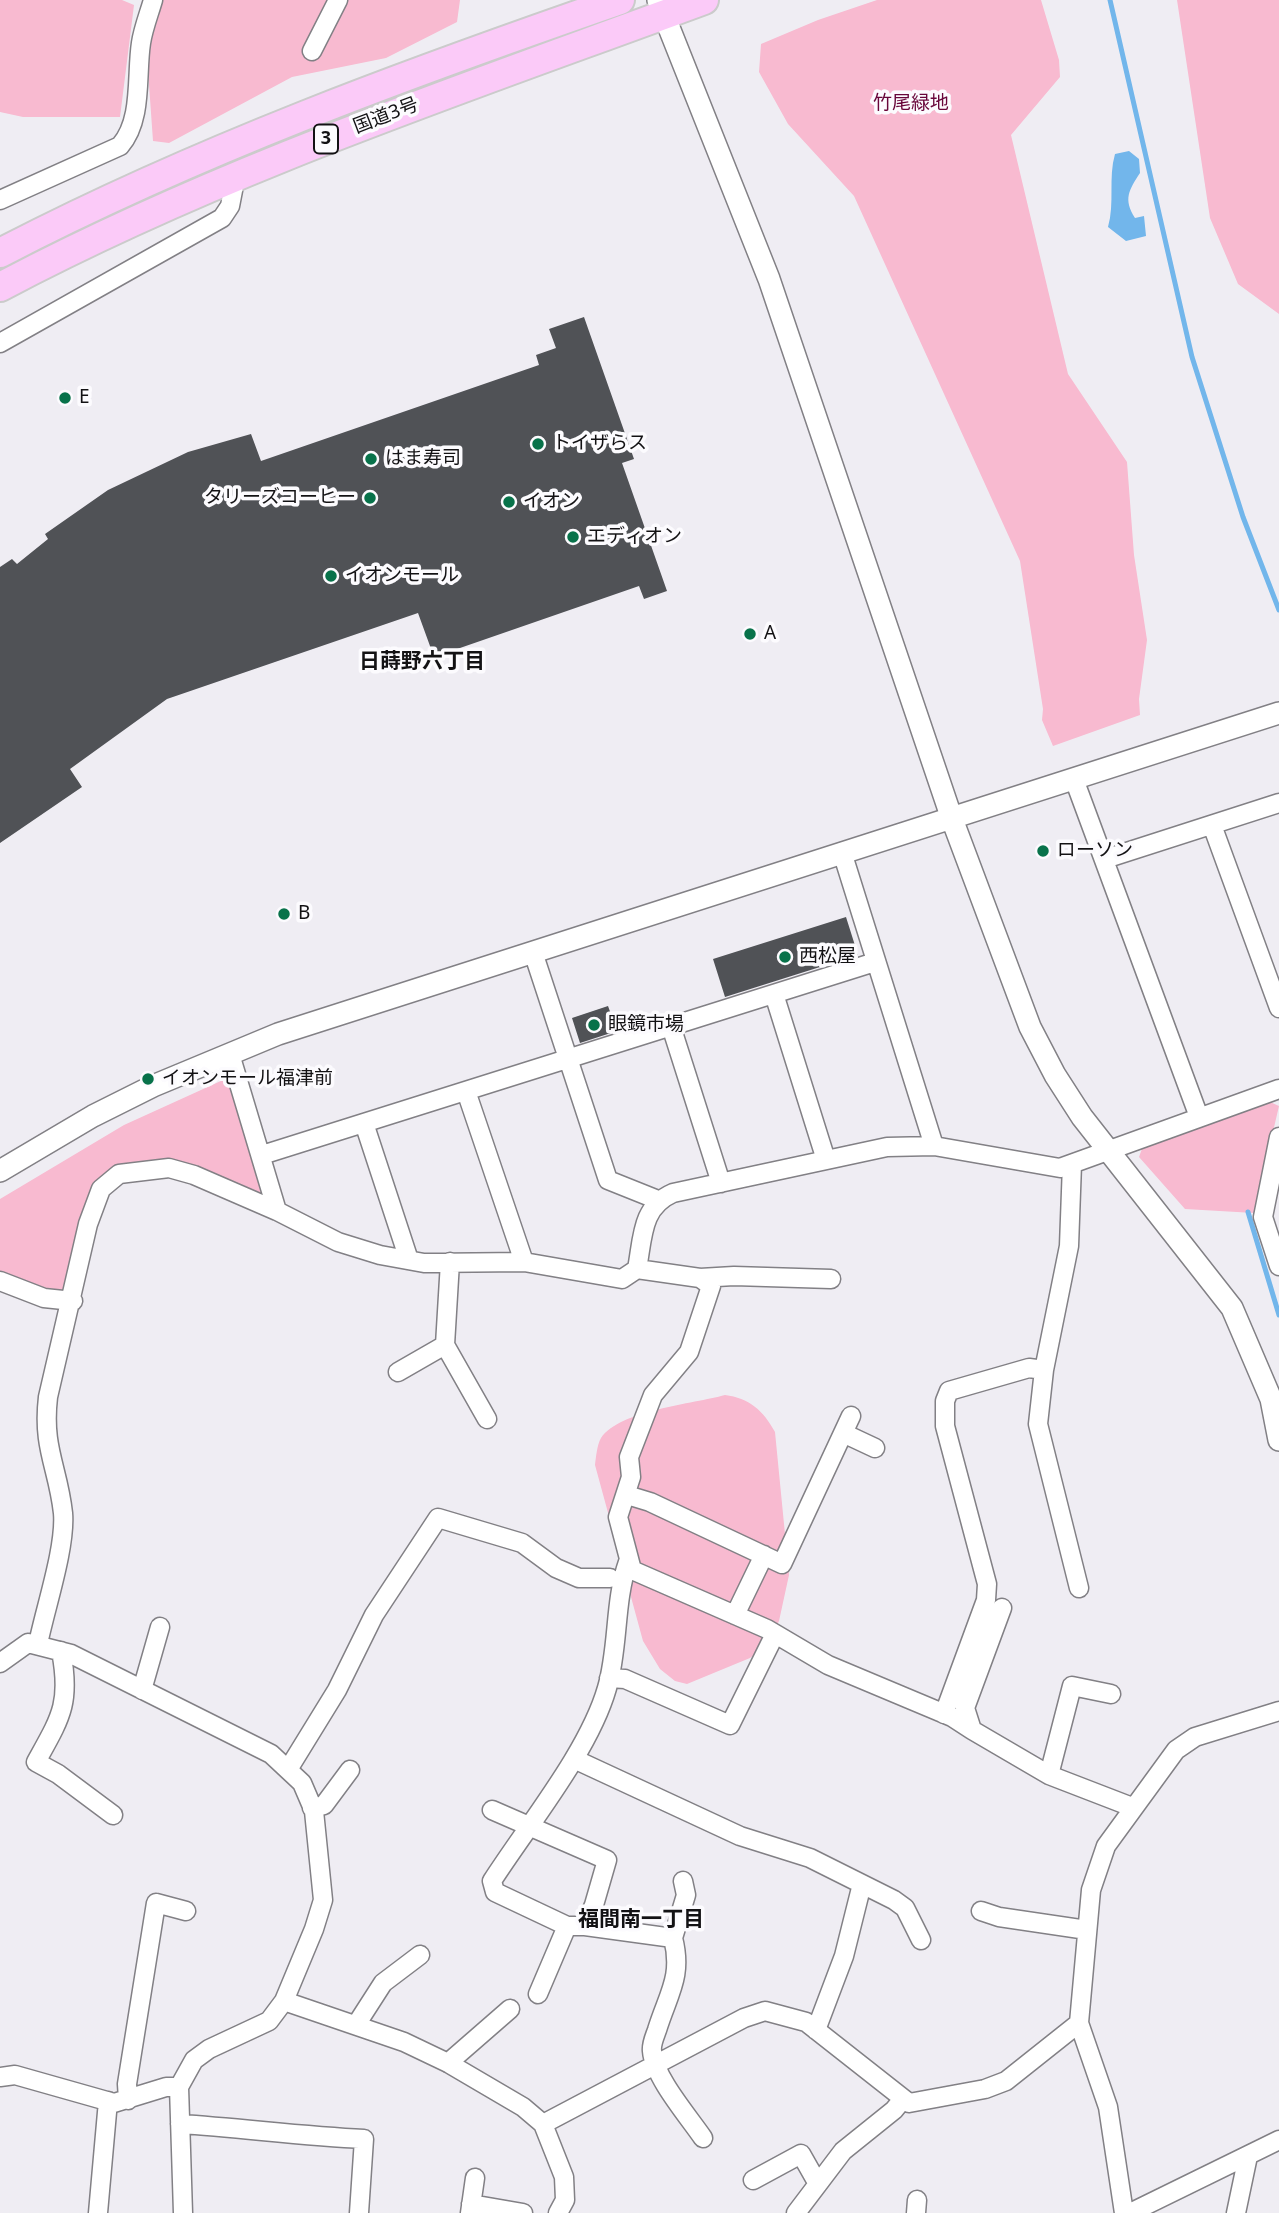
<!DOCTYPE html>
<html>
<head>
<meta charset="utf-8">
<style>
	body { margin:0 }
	canvas { display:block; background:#efedf3 }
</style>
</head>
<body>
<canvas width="1279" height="2213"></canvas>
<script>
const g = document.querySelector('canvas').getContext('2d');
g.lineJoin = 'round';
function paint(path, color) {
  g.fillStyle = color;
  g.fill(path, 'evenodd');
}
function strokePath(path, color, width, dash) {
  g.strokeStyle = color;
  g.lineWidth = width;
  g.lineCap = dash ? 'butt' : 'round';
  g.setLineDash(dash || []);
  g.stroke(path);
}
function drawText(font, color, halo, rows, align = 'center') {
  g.font = font + ' "Noto Sans","Noto Sans JP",sans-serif';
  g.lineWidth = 7;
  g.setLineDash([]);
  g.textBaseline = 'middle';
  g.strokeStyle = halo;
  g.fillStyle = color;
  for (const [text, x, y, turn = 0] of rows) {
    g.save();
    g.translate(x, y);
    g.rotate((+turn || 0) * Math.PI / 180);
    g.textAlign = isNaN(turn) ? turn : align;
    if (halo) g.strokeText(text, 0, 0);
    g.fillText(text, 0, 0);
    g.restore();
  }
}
paint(new Path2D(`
	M0,0H122L134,5L120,117H23L0,112Z
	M143,0H460L457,22L386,58L292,77L169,143L153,141Z
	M877,0H1041L1059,60L1060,77L1011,135L1068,374L1127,462L1134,555L1147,640L1139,699L1140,715L1053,746L1042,720L1043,709L1020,561L854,196L788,124L759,72L761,44L818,20Z
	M1177,0H1279V314L1238,284L1210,218Z
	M223,1080L230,1083L264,1189L258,1194L178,1163L118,1164L98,1179L85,1207L63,1291L55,1294L0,1271V1199L124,1125Z
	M1270,1102L1279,1106L1254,1213L1185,1209L1139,1157L1143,1146Z
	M725,1395C749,1398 763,1410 775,1432L789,1575L779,1621L766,1646L750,1658L687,1684L675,1681L660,1669L643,1641L595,1465C596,1457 597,1445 601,1438C620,1410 693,1404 725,1395Z`), '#f8bad0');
paint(new Path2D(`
	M1129,151L1139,159L1140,173C1129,190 1123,199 1135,218L1144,216L1146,236L1126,241L1108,227C1115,203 1108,178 1115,154Z`), '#72b6eb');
strokePath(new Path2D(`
	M1110,0L1192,357L1243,517L1279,610
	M1248,1212L1279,1315`), '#72b6eb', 5);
paint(new Path2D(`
	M584,317L634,459L622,463L667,591L644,599L639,586L434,657L418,613L167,699L70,769L82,787L0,843V567L12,559L17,564L48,539L45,534L108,490L188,452L251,434L261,461L539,365L536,355L556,348L549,329Z
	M846,917L858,955L725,997L713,959Z
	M608,1006L617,1031L580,1043L572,1018Z`), '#505256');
const minor = new Path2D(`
	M312,51L338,0
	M0,200L120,146C143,120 136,75 141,43C143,29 149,14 153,0
	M0,343L222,218L230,206L236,175
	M1074,779L1199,1117
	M1212,825L1279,1008
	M842,852L934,1146
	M1105,859L1279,803
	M533,952L608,1180L658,1200
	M774,994L826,1160
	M671,1026L721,1183
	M230,1054L277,1211
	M466,1091L524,1262
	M364,1123L409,1260
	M1279,1137L1263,1217L1279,1266
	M262,1155L875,962
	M1072,1164L1069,1246L1044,1370L1038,1424L1079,1588
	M637,1269L700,1278L711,1286L689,1352L653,1395L629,1457L631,1477L618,1517L632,1570L767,1629L828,1665L952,1717L972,1730
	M700,1278L734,1276L831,1279
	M0,1281L44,1298L73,1301
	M445,1345L487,1419
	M398,1372L445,1345L450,1262
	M843,1433L875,1448
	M627,1495L650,1502L782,1564L851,1416
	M1002,1608L965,1708L972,1730L1049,1775L1132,1807
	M735,1615L764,1555
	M38,1644C45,1609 66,1547 63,1513C58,1467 42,1448 48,1397L88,1224L101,1189L119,1174L169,1168L194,1175L277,1211L338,1242L380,1255L424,1263L524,1262L622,1279L637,1269C643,1237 641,1207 673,1193L887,1147L934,1146L1060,1168L1279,1089
	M61,1651C71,1703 61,1717 36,1762L58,1774L113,1815
	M0,1663L28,1643L71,1654L271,1754L302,1783L314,1811L323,1900L314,1929L284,2001L269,2021L209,2049L194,2060L179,2087L183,2213
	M609,1678L625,1679L730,1725L775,1634
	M142,1690L160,1627
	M944,1714L986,1600L987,1584L945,1426V1401L949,1391L1029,1368L1044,1370
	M574,1759L740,1836L810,1858L894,1900L905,1908L921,1940
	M289,1768L337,1690L374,1615L438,1518L522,1543L556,1568L579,1578H610
	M1049,1775L1072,1686L1111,1694
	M312,1808L324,1805L350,1770
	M492,1810L607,1860L594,1905L585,1926H567L495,1892L492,1881C528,1825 589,1751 607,1688C619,1647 614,1602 628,1562
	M981,1911L999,1917L1087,1930
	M585,1926L673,1938C683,1977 668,1994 657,2030C655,2036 651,2044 652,2051C654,2077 688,2116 703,2138
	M673,1938L686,1895L683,1881
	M538,1994L567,1926
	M284,2001L404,2042L448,2063L523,2107L543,2124L564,2177L565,2200L558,2213
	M1079,2023L1108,2107L1124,2213
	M356,2025L383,1983L420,1955
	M816,2030L844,1956L862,1884
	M448,2063L510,2009
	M0,2077L15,2075L114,2103L166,2087H179
	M128,2100L127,2084L156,1903L186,1911
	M180,2124C242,2128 302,2136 364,2139L359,2213
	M543,2124L744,2018L765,2011L806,2022L909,2103L985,2089L1006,2081L1079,2023L1091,1890L1106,1846L1176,1750L1195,1737L1279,1711
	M753,2180L801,2154L818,2184
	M471,2204L523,2213
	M98,2213L108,2101
	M470,2213L475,2178
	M796,2213L843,2151L894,2110L903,2099
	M916,2213L917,2200
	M1130,2213L1279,2140
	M1236,2213L1248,2156`);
const tertiary = new Path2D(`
	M658,0L769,279L952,819L1030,1027L1055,1075L1082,1117L1232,1308L1271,1399L1279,1440
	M0,1171L93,1116L153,1086L278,1034L1279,713`);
const trunk = new Path2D(`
	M0,253C198,150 409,73 620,0
	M0,287C225,168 466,88 704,0`);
strokePath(minor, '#828085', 21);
strokePath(tertiary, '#828085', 24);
strokePath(trunk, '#cbcbcb', 32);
strokePath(minor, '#fff', 18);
strokePath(tertiary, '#fff', 21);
strokePath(trunk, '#fbcaf8', 28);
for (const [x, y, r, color] of [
	[65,398,7,"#08724a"],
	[538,444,7,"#08724a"],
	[371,459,7,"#08724a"],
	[370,498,7,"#08724a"],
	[509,502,7,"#08724a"],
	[573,537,7,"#08724a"],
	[331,576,7,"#08724a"],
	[750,634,7,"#08724a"],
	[1043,851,7,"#08724a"],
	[284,914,7,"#08724a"],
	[785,957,7,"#08724a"],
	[594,1025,7,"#08724a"],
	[148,1079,7,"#08724a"]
]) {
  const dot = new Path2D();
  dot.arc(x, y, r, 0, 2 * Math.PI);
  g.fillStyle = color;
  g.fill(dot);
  strokePath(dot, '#fcfbfe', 2.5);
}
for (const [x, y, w] of [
	[326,139,24]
]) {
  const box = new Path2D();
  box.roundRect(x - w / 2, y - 14.5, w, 29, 5);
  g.fillStyle = '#fcfbfe';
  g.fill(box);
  strokePath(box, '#131214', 2);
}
drawText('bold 18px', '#131214', null, [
	["3",326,139]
]);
drawText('19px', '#68063a', '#fcfbfe', [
	["竹尾緑地",911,104]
]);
drawText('19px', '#131214', '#fcfbfe', [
	["国道3号",386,116,-21]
]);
drawText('19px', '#131214', '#fcfbfe', [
	["E",79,398],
	["トイザらス",552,444],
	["はま寿司",385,459],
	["タリーズコーヒー",356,498,"right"],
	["イオン",523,502],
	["エディオン",587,537],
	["イオンモール",345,576],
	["A",764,634],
	["ローソン",1057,851],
	["B",298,914],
	["西松屋",799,957],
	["眼鏡市場",608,1025],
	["イオンモール福津前",162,1079]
], 'left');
drawText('bold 21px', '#131214', '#fcfbfe', [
	["日蒔野六丁目",422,662],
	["福間南一丁目",641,1920]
]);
</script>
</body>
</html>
